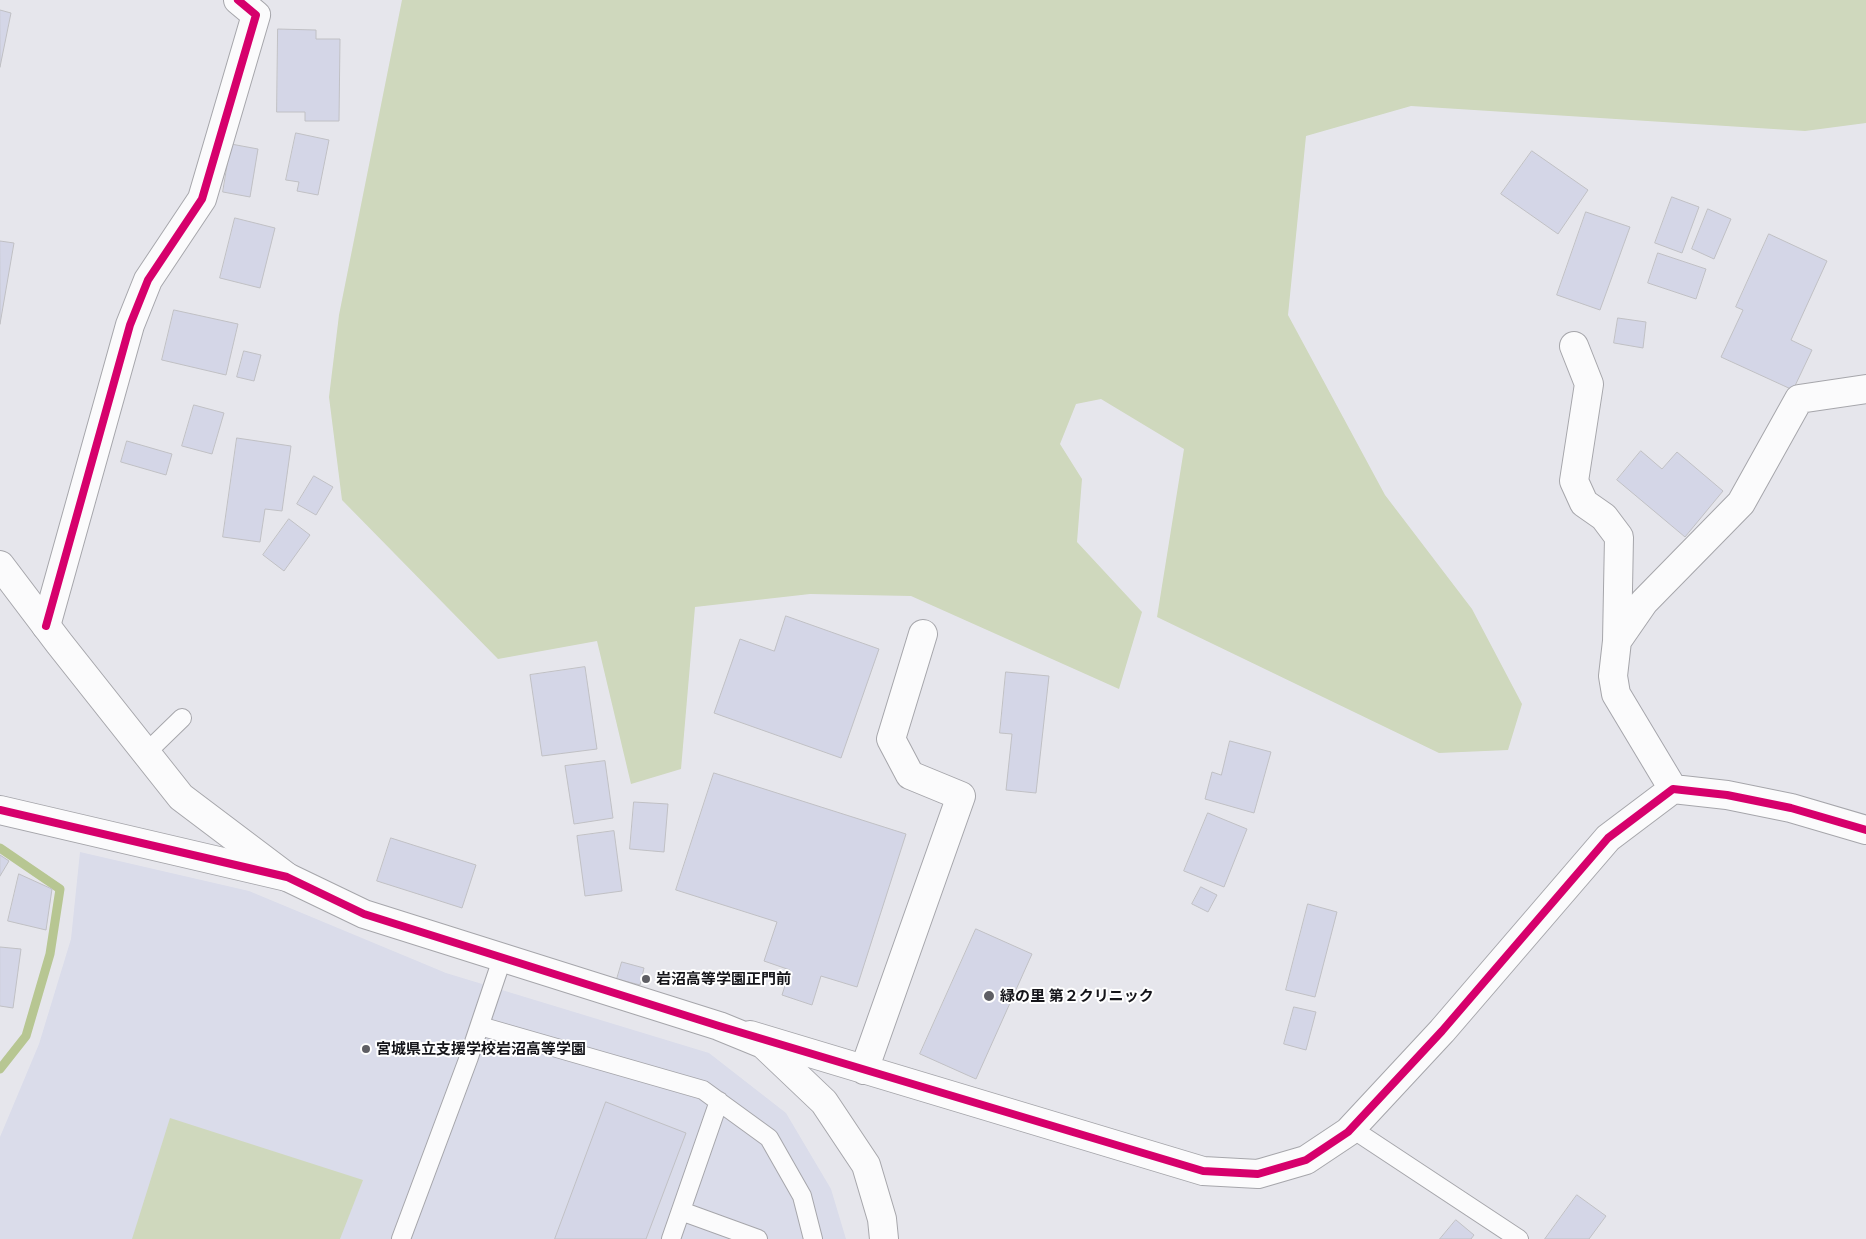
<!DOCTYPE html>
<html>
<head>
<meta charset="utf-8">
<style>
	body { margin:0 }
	canvas { display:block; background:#e6e6ec }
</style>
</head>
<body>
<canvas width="1866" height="1239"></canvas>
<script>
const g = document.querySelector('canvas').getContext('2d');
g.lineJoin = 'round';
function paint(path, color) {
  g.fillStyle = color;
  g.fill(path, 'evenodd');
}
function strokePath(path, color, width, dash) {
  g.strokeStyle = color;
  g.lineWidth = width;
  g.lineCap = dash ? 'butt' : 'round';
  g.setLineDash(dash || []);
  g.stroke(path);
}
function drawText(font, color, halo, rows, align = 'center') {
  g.font = font + ' Lato,"Noto Sans JP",sans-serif';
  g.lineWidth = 4;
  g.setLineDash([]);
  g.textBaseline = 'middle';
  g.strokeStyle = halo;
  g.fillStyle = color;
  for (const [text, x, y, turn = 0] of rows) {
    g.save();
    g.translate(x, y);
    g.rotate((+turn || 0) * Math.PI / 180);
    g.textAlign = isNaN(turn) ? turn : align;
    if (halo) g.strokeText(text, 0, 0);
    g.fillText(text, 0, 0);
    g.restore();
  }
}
paint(new Path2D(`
	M80,852L249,891L446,973L709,1053L786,1113L831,1189L846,1239H0V1137L39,1044L71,939Z`), '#dadcea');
paint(new Path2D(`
	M402,0H1866V123L1805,131L1411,106L1306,136L1288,315L1385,495L1472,609L1522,704L1508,750L1439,753L1157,617L1184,449L1101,399L1076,404L1060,444L1082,479L1077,542L1142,612L1119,689L911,596L810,594L695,607L681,769L631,784L597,641L498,659L342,500L329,397L339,315Z
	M170,1118L363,1180L340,1239H132Z`), '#cfd8bd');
strokePath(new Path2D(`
	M0,848L60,889L50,954L26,1036L0,1069`), '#b7c692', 9);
const building = new Path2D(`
	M0,10L11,13L0,67Z
	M278,29L316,30V39H340L339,121H305V112H277Z
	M296,133L329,140L318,195L297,191L299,182L286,180Z
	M231,144L258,149L250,197L223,192Z
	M1532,151L1588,190L1558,234L1501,194Z
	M1672,197L1699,207L1682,253L1655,243Z
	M1708,209L1731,219L1714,259L1692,249Z
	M1586,212L1630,227L1600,310L1557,295Z
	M235,218L275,228L260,288L220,278Z
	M1769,234L1827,261L1791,340L1812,350L1793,390L1721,357L1743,310L1736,307Z
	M0,241L14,243L0,324Z
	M1658,253L1706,269L1696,299L1648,283Z
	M174,310L238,324L226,375L162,360Z
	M1618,318L1646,322L1643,348L1614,343Z
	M244,351L261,355L254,381L237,377Z
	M194,405L224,413L212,454L182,446Z
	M237,438L291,446L282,511L265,509L260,542L223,537Z
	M127,441L172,454L166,475L121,462Z
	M1641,451L1662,469L1677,452L1723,491L1685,537L1617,480Z
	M314,476L333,487L316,515L297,504Z
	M289,519L310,535L284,571L263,555Z
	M786,616L879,649L841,758L714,713L740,639L774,651Z
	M585,667L597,749L542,756L530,675Z
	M1006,672L1049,676L1036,793L1006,790L1012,734L1000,733Z
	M1230,741L1271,752L1254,813L1205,799L1212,772L1221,775Z
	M605,761L613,818L574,824L565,766Z
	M714,773L906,834L857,987L821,976L812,1005L782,995L790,970L764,961L777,922L676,890Z
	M634,802L668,804L664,852L630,849Z
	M1208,813L1247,829L1224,887L1184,871Z
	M614,831L622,891L585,896L577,836Z
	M391,838L476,865L462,908L377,881Z
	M0,855L9,861L0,876Z
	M19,874L52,889L46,930L8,921Z
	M1201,887L1217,895L1208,912L1192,904Z
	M1308,904L1337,912L1315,997L1286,990Z
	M976,929L1032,954L976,1079L920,1054Z
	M0,947L21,949L13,1008L0,1006Z
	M622,962L644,968L640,985L617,979Z
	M1294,1007L1316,1012L1306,1050L1284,1044Z
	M606,1102L686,1133L646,1239H555Z
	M1577,1195L1606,1216L1589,1239H1545Z
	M1456,1220L1474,1235L1471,1239H1440Z`);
paint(building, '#d4d6e7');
strokePath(building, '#c0c0c4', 1);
const service = new Path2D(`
	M146,753L182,718
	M480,1026L703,1090L769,1138L802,1196L813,1239
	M1351,1128L1519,1239
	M681,1211L758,1239
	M401,1239L469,1057L503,956
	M671,1239L719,1101`);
const minor = new Path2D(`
	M1574,346L1589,384L1574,481L1584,503L1604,517L1619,537L1617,641
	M46,626L130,325L148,280L202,199L256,15L238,0
	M1673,789L1616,694L1613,676L1617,641L1644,602L1741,503L1799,399L1866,389
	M0,810L287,877
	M750,1035L1203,1171L1258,1174L1306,1160L1348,1132L1442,1031L1608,838L1673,789L1727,795L1791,808L1866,830
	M864,1070L961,796L910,775L891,739L923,634`);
const tertiary = new Path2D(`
	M0,565L59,643L181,797L287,877L364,914L719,1026L763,1044L824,1102L866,1165L882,1219L884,1239`);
strokePath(service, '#a6a6ab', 20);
strokePath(minor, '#a6a6ab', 30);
strokePath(tertiary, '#a6a6ab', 30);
strokePath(service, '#fbfbfc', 18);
strokePath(minor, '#fbfbfc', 28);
strokePath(tertiary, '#fbfbfc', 28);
strokePath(new Path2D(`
	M46,626L130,325L148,280L202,199L256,15L238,0
	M0,810L287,877L364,914L719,1026L1203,1171L1258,1174L1306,1160L1348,1132L1442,1031L1608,838L1673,789L1727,795L1791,808L1866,830`), '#d6006c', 8);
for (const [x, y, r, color] of [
	[646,979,5,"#5e5e64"],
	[989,996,6,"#5e5e64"],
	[366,1049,5,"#5e5e64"]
]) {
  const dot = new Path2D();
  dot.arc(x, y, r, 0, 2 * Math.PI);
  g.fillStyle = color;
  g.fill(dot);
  strokePath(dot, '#fff', 2);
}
drawText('bold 15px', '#15151a', '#fff', [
	["岩沼高等学園正門前",656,979],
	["緑の里 第２クリニック",1000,996],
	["宮城県立支援学校岩沼高等学園",376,1049]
], 'left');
</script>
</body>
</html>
